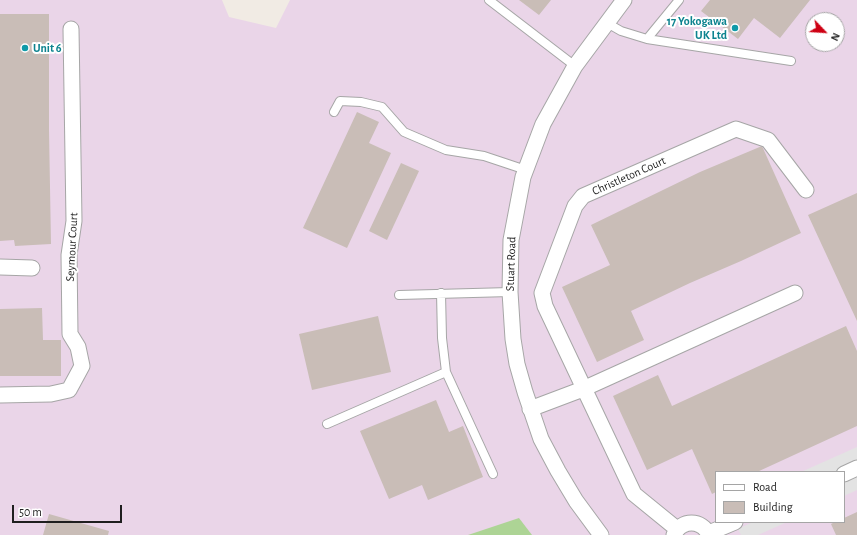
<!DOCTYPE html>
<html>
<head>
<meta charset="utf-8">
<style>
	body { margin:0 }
	#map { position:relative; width:857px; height:535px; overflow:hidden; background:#f1ebe4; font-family:"Alegreya Sans",sans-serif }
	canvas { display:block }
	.legend { position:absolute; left:715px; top:471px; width:130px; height:52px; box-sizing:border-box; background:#fff; border:1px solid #a5a5a5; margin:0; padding:5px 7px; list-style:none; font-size:12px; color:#1f1f1f }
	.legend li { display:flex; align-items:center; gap:8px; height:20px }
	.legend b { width:20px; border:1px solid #a5a5a5 }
	.north { position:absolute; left:805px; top:12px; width:40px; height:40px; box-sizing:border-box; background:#fff; border:1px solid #a5a5a5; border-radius:50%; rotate:115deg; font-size:11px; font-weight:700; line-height:16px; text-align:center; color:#1f1f1f }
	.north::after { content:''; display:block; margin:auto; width:14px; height:18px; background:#ce0013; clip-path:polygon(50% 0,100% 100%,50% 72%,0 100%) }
	.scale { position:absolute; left:12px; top:505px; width:110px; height:18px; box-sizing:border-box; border:2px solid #1f1f1f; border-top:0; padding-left:5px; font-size:12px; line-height:14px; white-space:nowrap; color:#1f1f1f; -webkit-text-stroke:3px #fff; paint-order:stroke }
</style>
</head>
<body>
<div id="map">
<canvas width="857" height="535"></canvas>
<ul class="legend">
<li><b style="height:5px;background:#fff"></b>Road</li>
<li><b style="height:11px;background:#c9bdb7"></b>Building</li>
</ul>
<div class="north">N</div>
<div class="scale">50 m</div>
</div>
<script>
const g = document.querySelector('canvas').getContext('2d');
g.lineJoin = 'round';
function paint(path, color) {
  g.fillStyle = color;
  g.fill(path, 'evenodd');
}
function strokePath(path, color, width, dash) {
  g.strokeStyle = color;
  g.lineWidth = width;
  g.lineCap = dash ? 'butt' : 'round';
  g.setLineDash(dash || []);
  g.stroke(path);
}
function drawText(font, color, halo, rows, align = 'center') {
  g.font = font + ' "Alegreya Sans",sans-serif';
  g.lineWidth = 4;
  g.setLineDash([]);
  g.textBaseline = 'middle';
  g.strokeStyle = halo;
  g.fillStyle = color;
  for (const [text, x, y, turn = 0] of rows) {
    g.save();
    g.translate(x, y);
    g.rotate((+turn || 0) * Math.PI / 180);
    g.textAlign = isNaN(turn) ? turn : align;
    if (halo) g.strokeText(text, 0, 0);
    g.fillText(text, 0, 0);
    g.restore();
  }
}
paint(new Path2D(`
	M0,0H222L229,17L276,28L290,0H857V535H0ZM813,20H837V44H813ZM716,472H844V522H716Z`), '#ead5e8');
paint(new Path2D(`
	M519,518L532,535H468Z`), '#add495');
paint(new Path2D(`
	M857,447V462L834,472H801Z
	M857,475V490L844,496V480Z
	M753,522H787L758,535H741L738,529Z`), '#e3e3e3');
paint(new Path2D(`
	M519,0H551L539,15Z
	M710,0H810L780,38L754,18L738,39L701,11Z
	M0,14H49V130L51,244L15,246L14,240L0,241Z
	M357,112L379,122L369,143L391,153L347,248L303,228Z
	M762,146L801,233L741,261L690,283L631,311L644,340L597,362L562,287L610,265L591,225L700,172Z
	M401,163L419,171L387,240L369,231Z
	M857,193V321L808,215Z
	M42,308L43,340H61V376H0V309Z
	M378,316L391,372L312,390L299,334Z
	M846,326L857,351V426L757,472H716V492L712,494L692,449L647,470L613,396L658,375L672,406Z
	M436,400L449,432L463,426L483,477L428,500L422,485L389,499L360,431Z
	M857,512V535H836L831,524L835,522H844V518Z
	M49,514L109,531L108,535H43Z`), '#c9bdb7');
const lane = new Path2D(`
	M489,0L575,66
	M607,23L621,31L647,39L791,61
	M647,39L679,0
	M334,112L340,101L361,102L382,107L404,132L446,150L484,156L526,170
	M441,293L442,338L446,372L493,474
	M399,295L510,292
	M327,424L446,372`);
const street = new Path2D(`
	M0,267L32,268
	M0,395L51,394L69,390L82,366L78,347L70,334L69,255L74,221L71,29
	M530,409L583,389L795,293
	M844,474L857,468
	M677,529L634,494L545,306L542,293L575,206L583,196L736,129L768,140L806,190
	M709,533L735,522
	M601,535L576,501L558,471L541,439L525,392L517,364L513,339L510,292L511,240L523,177L543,124L575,66L624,0
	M674,535C681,519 702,519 709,535`);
strokePath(lane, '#a6a6a6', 10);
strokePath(street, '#a6a6a6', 17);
strokePath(lane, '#fff', 8);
strokePath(street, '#fff', 15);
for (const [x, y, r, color] of [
	[735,28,4,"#0f9aa8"],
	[25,48,4,"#0f9aa8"]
]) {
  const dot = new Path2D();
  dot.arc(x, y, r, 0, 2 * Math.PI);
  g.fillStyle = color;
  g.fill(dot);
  strokePath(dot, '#fff', 1.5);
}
drawText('bold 12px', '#0d838f', '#fff', [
	["17 Yokogawa",727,21],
	["UK Ltd",727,35],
	["Unit 6",33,48,"left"]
], 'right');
drawText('12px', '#1f1f1f', '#fff', [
	["Christleton Court",629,176,-24],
	["Seymour Court",72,247,-87],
	["Stuart Road",511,264,-88]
]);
</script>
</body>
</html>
